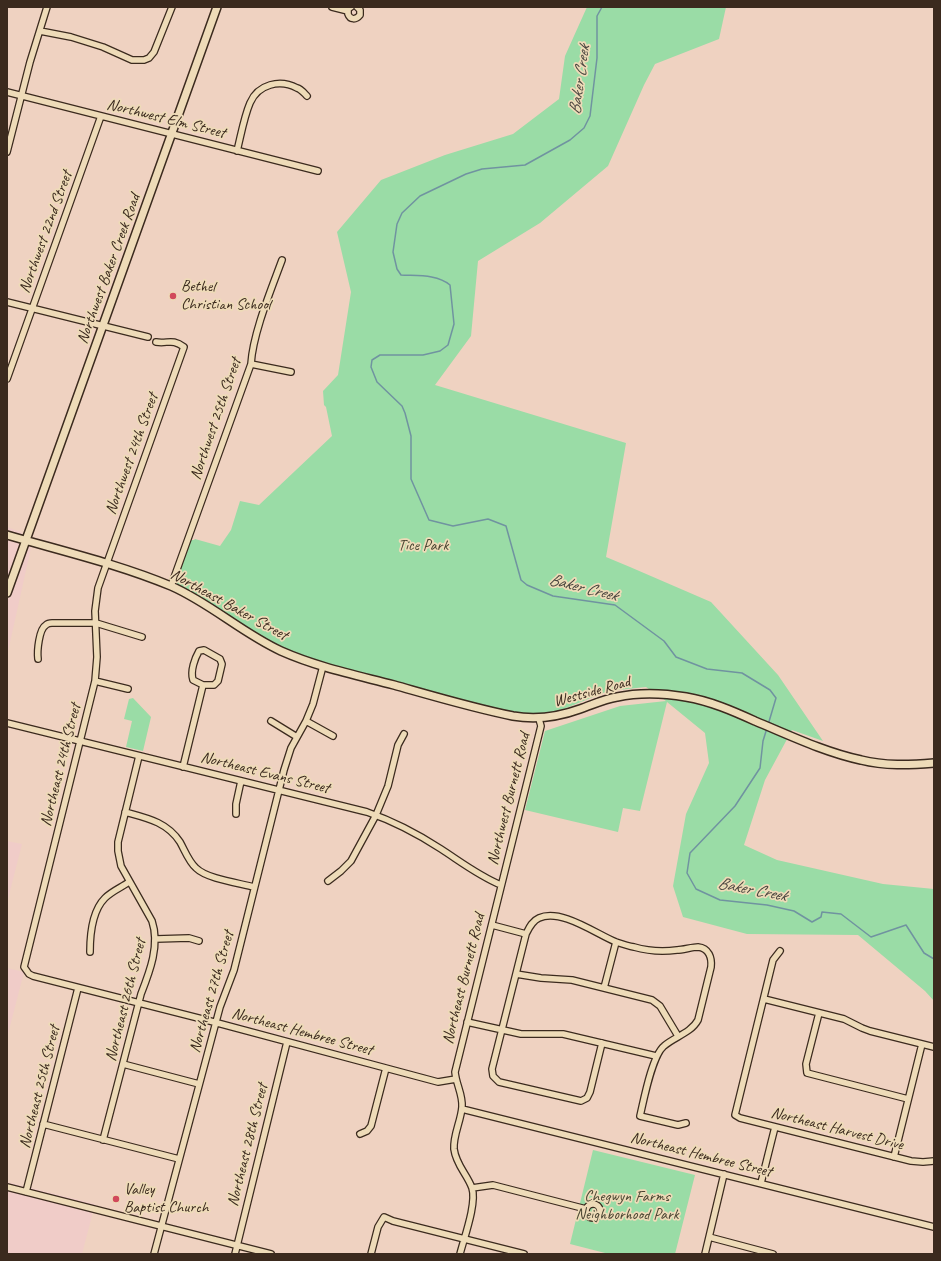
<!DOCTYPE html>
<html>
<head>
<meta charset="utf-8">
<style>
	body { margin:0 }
	#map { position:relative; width:941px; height:1261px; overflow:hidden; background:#efd2c1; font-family:Caveat,sans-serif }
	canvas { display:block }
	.frame { position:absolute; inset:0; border:8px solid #3b2a1e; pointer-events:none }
</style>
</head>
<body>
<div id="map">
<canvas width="941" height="1261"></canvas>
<div class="frame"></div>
</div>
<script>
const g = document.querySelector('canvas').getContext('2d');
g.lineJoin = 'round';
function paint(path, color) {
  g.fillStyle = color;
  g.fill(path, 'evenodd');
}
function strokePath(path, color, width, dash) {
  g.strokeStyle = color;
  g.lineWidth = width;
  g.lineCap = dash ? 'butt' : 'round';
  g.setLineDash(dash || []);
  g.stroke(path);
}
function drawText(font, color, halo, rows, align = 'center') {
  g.font = font + ' Caveat,sans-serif';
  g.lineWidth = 3.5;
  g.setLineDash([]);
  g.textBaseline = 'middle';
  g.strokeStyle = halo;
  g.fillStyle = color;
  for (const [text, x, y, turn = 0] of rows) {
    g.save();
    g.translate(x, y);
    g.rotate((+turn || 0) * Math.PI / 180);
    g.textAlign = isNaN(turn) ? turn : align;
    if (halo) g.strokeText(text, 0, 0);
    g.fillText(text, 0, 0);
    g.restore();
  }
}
paint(new Path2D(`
	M7,527L21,532L31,548L7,656Z
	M7,841L22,844L7,903Z
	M7,968L24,972L7,1038Z
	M7,1182L95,1204L82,1254H7Z`), '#f0ccc8');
paint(new Path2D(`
	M587,7H726L719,39L655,64L644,85L608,166L540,223L478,261L471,336L435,385L626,443L606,557L630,567L711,602L778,675L823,741L792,730L765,780L744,845L777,860L883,884L934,889V1001L925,991L858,935L747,934L683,917L673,886L686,814L709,763L705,733L667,702L640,811L623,808L618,832L525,810L545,731L620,706L666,701L646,687L608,691L539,719L357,675L273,647L171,586L191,540H194L195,539L220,546L231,530L240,501L259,505L332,436L326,407L324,405L323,391L338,375L351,292L337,232L381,180L445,155L513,134L559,99L565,56Z
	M133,698L151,717L143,751L126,747L132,721L124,719L129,699Z
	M593,1150L695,1175L675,1254H609L570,1244Z`), '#9adca6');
strokePath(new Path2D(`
	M602,7L597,16V58L590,116L584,128L570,140L525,165L482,169L466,174L420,196L402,213L397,224L393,252L397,269L401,275C417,276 437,274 450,285L454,324L448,345L440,351L423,355H380L372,360L371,367L377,382L402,406L405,413L411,436V479L429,520L453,526L488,519L506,526L521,580L527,585L553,596L615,605L664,641L676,657L707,669L742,673L770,690L776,698L768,725
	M767,728L763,741L760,768L735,806L690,853L687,873L696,889L720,900L767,905L794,911L812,922L821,917L822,912L841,914L871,937L906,925L924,953L934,959`), '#7093a0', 1.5);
const minor = new Path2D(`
	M332,7L348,11
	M351,7L348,9V14C350,20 356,20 360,15V10L357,7
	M40,31L71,37L103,47L132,60H144L149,58L154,52L172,7
	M7,92L318,171
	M237,151C241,135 244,117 250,103C258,84 280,79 297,88C301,89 304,93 307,96
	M7,152L30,62L47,7
	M7,302L148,337
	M156,342C168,344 172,338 184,347L98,588L95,611L97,657L95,681L24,967L29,974L33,976L210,1021L438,1082L456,1079
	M251,364L291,372
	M7,379L101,116
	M171,586L251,364C253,333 271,290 282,260
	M38,659C37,651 39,629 46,625C48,623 50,623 52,623H96L142,637
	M95,681L128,689
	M271,721L297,737
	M306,721L333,736
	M7,723L367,812C393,821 418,834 441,849C461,862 479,876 501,885
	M183,767L203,685H214L218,681L222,664L220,659L204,650L199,651C195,658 190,671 193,680L203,685
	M125,812C147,818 167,822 180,842C185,851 189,862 196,868C207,879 239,883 254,887
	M236,814V804L241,781
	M328,881L341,871L351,861L376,815L388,786L398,745L404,734
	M492,925L526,934
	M156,939L189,938L199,941
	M780,951L773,960L735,1115L740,1118L911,1161L923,1162L934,1161
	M90,952C90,934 93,910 105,898C112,891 122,887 129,882
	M516,974L541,978L572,980L652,1000L660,1006L678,1036
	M604,988L616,942
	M764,999L844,1019L862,1028L870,1031L934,1047
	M819,1013L806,1064L807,1073L908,1099
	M467,1022L521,1034H563L656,1056
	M602,1043L590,1092L587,1098L581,1101L499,1082L493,1076L492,1069L526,934C529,928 532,921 539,918C561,908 596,934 616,942C622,944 628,946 634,947C648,951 662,952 677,950C683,950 692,947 698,947C709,948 712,958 711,967L698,1020C691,1033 674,1037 664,1046C652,1056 644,1099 640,1116L678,1125L686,1123
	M123,1064L199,1084
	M462,1109L934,1227
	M43,1124L179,1159
	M360,1134L367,1131L371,1126L386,1068
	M103,1140L141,994C150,971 160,945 152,921L121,866L118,851V842L139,756
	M894,1157L922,1044
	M761,1183L775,1127
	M7,1187L271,1254
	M472,1188L493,1185L586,1209
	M26,1192L78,988
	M586 1211a7 7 0 1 1 14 0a7 7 0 1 1-14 0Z
	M709,1237L773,1254
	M154,1254L220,1007L234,970L284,770L291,748L306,721L313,704L323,666
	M235,1254L287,1042
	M371,1254L378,1227L384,1217L393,1221L524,1254
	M460,1254C464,1238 477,1203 472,1188C467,1174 456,1165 454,1149C453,1135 461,1121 462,1107C463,1095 456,1084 455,1072L541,726L539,719
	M705,1254L724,1174`);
const major = new Path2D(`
	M7,535C62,551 118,564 171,586C210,603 242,633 281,651C317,667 356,675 394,685C433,696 473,708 513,716C536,720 558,717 580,709C592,705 604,699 617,697C640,692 663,693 686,697C710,701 733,711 755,721C789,735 824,752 861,760C885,766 909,765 934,763
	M7,593L217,7`);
strokePath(minor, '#3b2a1e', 8);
strokePath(major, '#3b2a1e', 10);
strokePath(minor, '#eedbb8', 5.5);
strokePath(major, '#eedbb8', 7);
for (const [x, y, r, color] of [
	[173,296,4,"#d1495b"],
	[116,1199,4,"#d1495b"]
]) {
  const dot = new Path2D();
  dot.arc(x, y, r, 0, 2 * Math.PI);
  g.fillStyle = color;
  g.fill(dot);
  strokePath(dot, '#eedbb8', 1.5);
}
drawText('16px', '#3b2a1e', '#eedbb8', [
	["Northwest Elm Street",166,119,14],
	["Northwest 22nd Street",46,232,-70],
	["Northwest Baker Creek Road",109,269,-70],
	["Northwest 25th Street",216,419,-71],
	["Northwest 24th Street",132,454,-70],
	["Northeast Baker Street",229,605,29],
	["Westside Road",592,692,-15],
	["Northeast 24th Street",61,765,-76],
	["Northeast Evans Street",265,773,14],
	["Northwest Burnett Road",509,799,-76],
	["Northeast Burnett Road",464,979,-76],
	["Northeast 27th Street",212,992,-74],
	["Northeast 26th Street",126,1000,-76],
	["Northeast Hembree Street",302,1032,15],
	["Northeast 25th Street",40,1087,-76],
	["Northeast Harvest Drive",837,1129,14],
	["Northeast 28th Street",248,1145,-76],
	["Northeast Hembree Street",701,1155,14]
]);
drawText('16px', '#3b2a1e', '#eedbb8', [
	["Bethel",181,287],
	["Christian School",181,305],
	["Valley",124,1190],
	["Baptist Church",124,1208]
], 'left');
drawText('16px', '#494532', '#eedbb8', [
	["Tice Park",423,546],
	["Chegwyn Farms",627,1197],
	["Neighborhood Park",627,1215]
]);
drawText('italic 17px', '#48443e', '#eedbb8', [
	["Baker Creek",580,80,-82],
	["Baker Creek",583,588,14],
	["Baker Creek",752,890,11]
]);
</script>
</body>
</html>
